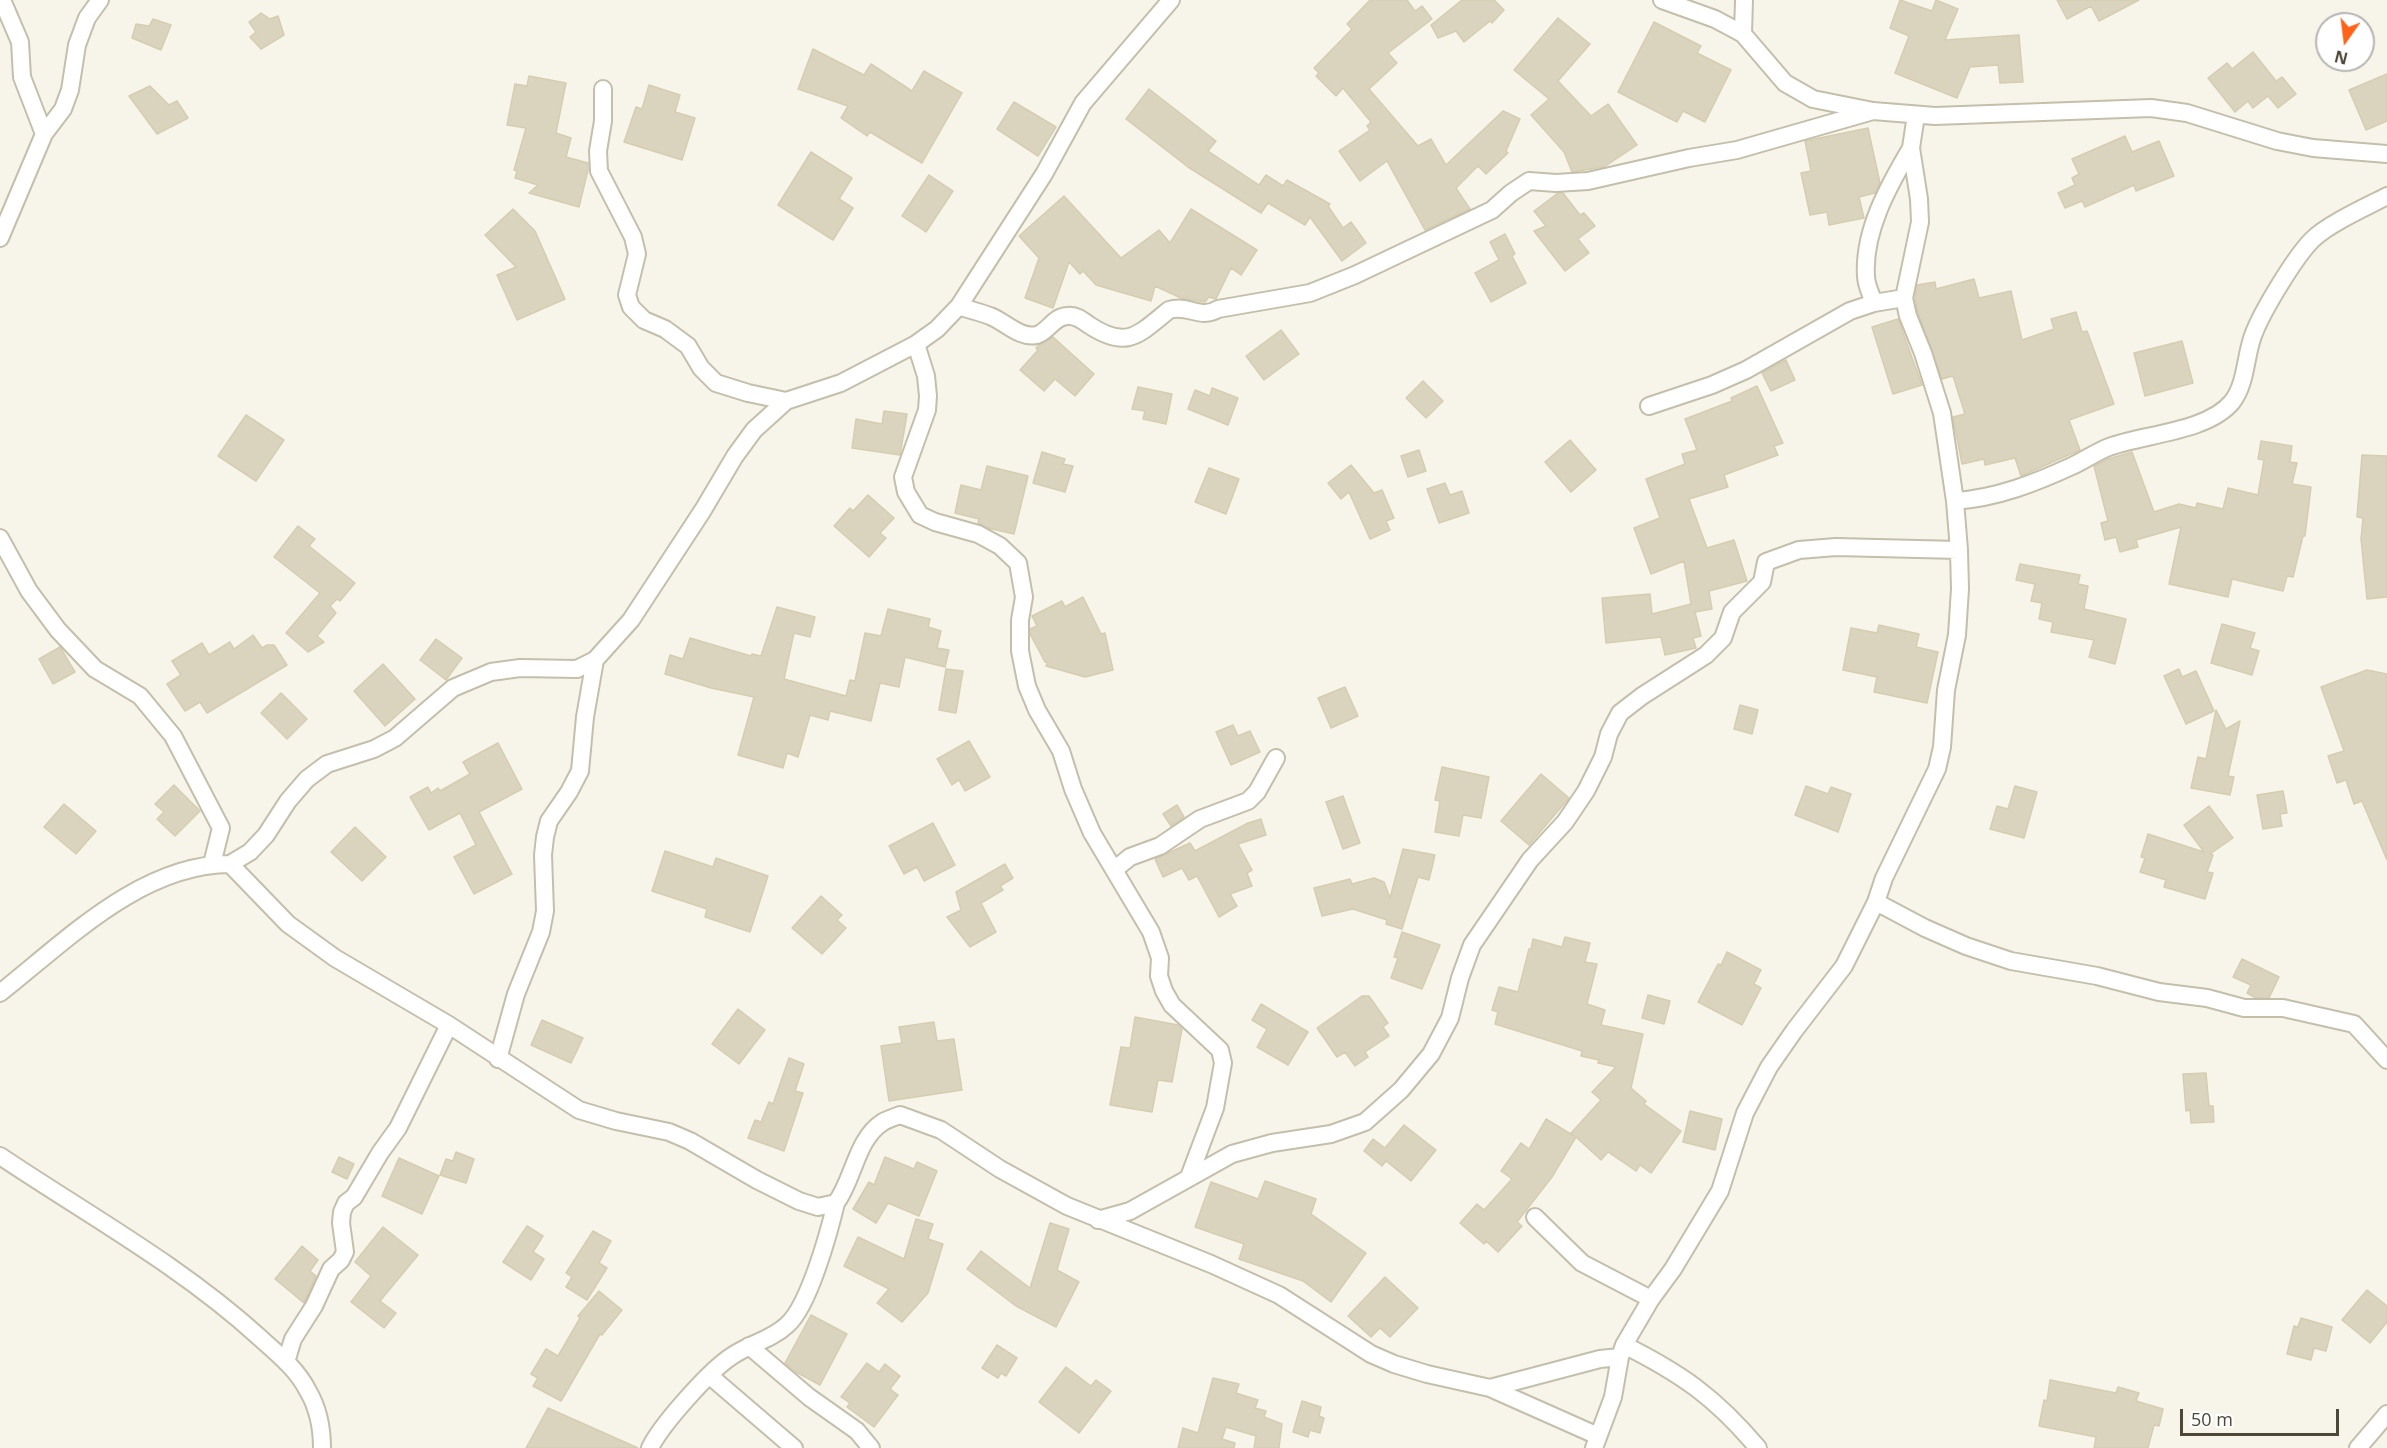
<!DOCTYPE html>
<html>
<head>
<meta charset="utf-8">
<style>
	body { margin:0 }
	#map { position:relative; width:2387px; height:1448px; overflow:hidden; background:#f7f5ea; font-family:"Open Sans",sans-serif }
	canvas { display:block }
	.north { position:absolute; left:2315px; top:12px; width:60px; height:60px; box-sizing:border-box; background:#fff; border:2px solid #b7b5af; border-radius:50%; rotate:194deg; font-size:16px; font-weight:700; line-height:24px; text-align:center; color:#4c4737 }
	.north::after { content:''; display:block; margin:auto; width:21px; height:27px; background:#ff6318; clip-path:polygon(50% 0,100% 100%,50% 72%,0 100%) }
	.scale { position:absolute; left:2180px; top:1409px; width:159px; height:27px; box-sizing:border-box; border:3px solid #4c4737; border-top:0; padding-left:8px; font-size:18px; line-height:21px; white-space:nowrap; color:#4c4737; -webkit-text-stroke:4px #fff; paint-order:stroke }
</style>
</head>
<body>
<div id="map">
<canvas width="2387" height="1448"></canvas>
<div class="north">N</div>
<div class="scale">50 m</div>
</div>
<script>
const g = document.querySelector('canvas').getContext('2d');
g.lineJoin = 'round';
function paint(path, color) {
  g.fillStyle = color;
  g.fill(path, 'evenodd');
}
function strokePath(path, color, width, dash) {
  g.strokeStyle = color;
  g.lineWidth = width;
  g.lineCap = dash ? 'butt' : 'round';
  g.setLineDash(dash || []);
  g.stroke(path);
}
const building = new Path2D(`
	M1370,0H1407L1415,11L1422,6L1432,19L1388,53L1397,63L1369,89L1418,146L1431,139L1446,165L1503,111L1520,119L1506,151L1508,153L1486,174L1478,166L1456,188L1470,209L1425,230L1387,161L1360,181L1339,151L1370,130L1367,126L1371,122L1343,88L1336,96L1316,76L1319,73L1314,68L1352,29L1347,24Z
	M1462,0H1494L1504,10L1492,23L1490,21L1464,42L1456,31L1438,38L1431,25Z
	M1900,0L1932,11L1936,0L1958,9L1945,40L2019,35L2023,82L2000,83L1998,65L1970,67L1957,98L1895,73L1909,36L1890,28Z
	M2057,0H2139L2099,21L2091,6L2067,19Z
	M261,13L270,19L278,16L284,35L261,49L250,37L256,32L249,22Z
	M1558,18L1590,44L1558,81L1591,116L1608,104L1637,145L1604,167L1572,172L1564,152L1531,115L1549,99L1514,70Z
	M153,19L171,25L161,50L132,38L136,24L149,26Z
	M1654,22L1701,46L1697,53L1731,70L1705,122L1683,111L1677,122L1618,92Z
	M813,49L864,75L871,64L912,91L924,71L962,93L922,163L870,132L867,136L841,118L848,106L798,89Z
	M2253,52L2276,81L2282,77L2296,94L2278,108L2268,96L2253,108L2248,101L2235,112L2208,78L2227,63L2232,69Z
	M2387,74V121L2366,130L2349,90Z
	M529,76L566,83L556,133L571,138L566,157L588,163V170L579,207L529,193L538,185L515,178L517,171L514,170L526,128L507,125L515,84L527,86Z
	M649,85L680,95L675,112L695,118L682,160L624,142L636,107L642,109Z
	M150,86L169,105L177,101L188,118L157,134L129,96Z
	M1149,89L1216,141L1208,151L1259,185L1266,175L1283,186L1287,180L1330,204L1328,206L1343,228L1351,222L1366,243L1342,261L1310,217L1305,225L1268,203L1261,213L1188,167L1126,119Z
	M1014,102L1056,127L1038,156L997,129Z
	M1868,128L1880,183L1875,193L1859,197L1864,218L1829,225L1827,212L1810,215L1801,173L1811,171L1805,141Z
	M2125,136L2132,152L2159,141L2174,176L2136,191L2134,185L2085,207L2082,201L2065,208L2058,193L2075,185L2072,178L2079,174L2072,159Z
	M811,152L852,178L839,199L853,208L833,240L778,205Z
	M929,175L953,191L926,232L902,216Z
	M1558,193H1563L1580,215L1584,213L1595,226L1578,239L1589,253L1565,271L1534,231L1546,226L1534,211Z
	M1064,196L1121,258L1159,230L1170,243L1191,209L1257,250L1241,275L1231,268L1216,299L1209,297L1205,302L1181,298L1155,286L1151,301L1096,285L1083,271L1080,274L1069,262L1053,308L1025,298L1039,258L1019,236Z
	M513,209L535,231L565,299L517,320L497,275L516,267L485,235Z
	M1505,234L1515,254L1512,256L1526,283L1491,302L1475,273L1499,260L1490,242Z
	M1974,279L1979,298L2011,291L2022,340L2054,329L2051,319L2076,312L2082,332L2087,331L2114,404L2069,420L2080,450L2021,476L2015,458L1985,465L1984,459L1962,464L1953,417L1965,414L1953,376L1942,379L1918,313L1915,298L1917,285L1935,282L1936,289Z
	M1898,319L1922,385L1893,394L1872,327Z
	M1281,330L1299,354L1264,380L1246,356Z
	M1053,337L1094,374L1075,396L1055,379L1044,391L1020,370L1038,350L1036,348L1039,345Z
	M2182,341L2193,383L2145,396L2134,353Z
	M1786,360L1795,380L1771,391L1762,373Z
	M1423,381L1443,401L1426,418L1406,398Z
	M1757,386L1783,443L1774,446L1778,455L1724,475L1728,487L1689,499L1707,548L1734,540L1747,581L1709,591L1712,609L1695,612L1701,636L1693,638L1696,648L1665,655L1661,637L1606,643L1602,598L1650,594L1652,614L1691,604L1684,561L1651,574L1634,528L1660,518L1646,479L1685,464L1682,454L1697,450L1685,419L1732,401L1731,398Z
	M1138,387L1172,394L1166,424L1143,419L1145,411L1132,409Z
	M1212,388L1238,398L1228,425L1188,409L1195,390L1210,396Z
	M884,411L907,414L900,455L852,448L856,419L882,424Z
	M246,415L284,440L256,481L218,456Z
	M1570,440L1596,470L1571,492L1545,462Z
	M2261,441L2292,446L2290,462L2297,463L2292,484L2311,487L2305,536H2303L2293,577L2287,576L2283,591L2232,579L2228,597L2169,584L2181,527L2136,540L2138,547L2120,552L2116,537L2105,540L2101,523L2108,521L2094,466L2108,459L2132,452L2154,512L2179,504L2196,508L2197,503L2223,509L2228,488L2258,495L2264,460L2258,459Z
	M1419,450L1426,471L1408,477L1401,456Z
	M1042,452L1065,459L1063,464L1073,466L1065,492L1033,483Z
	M2362,455L2387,456V597L2367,599L2361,539L2363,518L2357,517Z
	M1351,465L1374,493L1382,490L1394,518L1386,521L1390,530L1370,539L1349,492L1341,499L1328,483Z
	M987,466L1028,476L1014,534L988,528L978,523L979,519L955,513L961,485L981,490Z
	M1209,468L1239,479L1226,514L1195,502Z
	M1445,483L1450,495L1462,491L1469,513L1439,523L1427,489Z
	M868,495L894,518L880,533L886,538L869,557L834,526L850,508L853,511Z
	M298,526L315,539L309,546L355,583L340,601L337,599L330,606L336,613L317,636L324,642L308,652L286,633L320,593L274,557Z
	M2020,564L2080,575L2078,584L2088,586L2084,609L2126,619L2115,664L2089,657L2094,640L2051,632L2053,622L2039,619L2042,603L2031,601L2035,584L2016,580Z
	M1083,597L1101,634L1105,633L1113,670L1085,677L1046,666L1048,663L1045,662L1030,634V629L1037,626L1032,616L1062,601L1065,607Z
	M777,607L815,617L810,637L794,633L784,679L846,696L850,680L855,681L865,633L881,636L888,609L930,619L928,627L941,631L937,648L949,650L945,667L905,657L899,687L880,683L871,721L830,711L828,720L810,715L798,757L787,753L783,768L738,755L754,697L711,688L665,674L670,655L683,659L690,638L751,656L752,654L761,656Z
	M2222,624L2255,633L2250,648L2259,651L2252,675L2211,663Z
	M1879,625L1919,634L1916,647L1938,652L1927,703L1874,692L1877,677L1843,670L1851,628L1877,633Z
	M253,635L262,648L267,645H274L287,665L207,713L200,702L185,711L167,684L181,675L172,661L202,643L209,655L230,642L234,649Z
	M436,639L462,658L446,680L420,660Z
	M60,647L75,672L53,684L39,659Z
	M383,664L415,699L385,726L354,691Z
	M946,669L963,671L956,713L939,710Z
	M2179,669L2182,677L2196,671L2214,711L2186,724L2164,676Z
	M2367,670L2387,674V860L2362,801L2354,804L2346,780L2337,783L2328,756L2344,751L2321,687Z
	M1345,687L1358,716L1331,728L1318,698Z
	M281,693L307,719L287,739L261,713Z
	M1740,705L1758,710L1752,734L1734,729Z
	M2216,710L2226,729L2240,721L2228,776L2234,777L2230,795L2191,788L2198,757L2206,759Z
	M1233,725L1238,736L1250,731L1260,752L1231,765L1216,732Z
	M969,741L990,777L965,791L959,780L952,785L937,759Z
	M498,743L522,789L479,812L512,874L474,894L454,857L476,845L460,813L429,830L410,797L428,787L431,793L438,788L440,791L470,774L463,762Z
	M1442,767L1489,777L1481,818L1463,815L1459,836L1435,832L1440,801L1435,800Z
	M1541,774L1569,798L1529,845L1501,821Z
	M174,785L200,811L175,836L157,819L164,812L155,804Z
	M1806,786L1828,794L1831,787L1851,794L1838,832L1795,815Z
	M2015,786L2037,792L2024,838L1990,829L1997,806L2008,809Z
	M2283,791L2287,813L2280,814L2282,826L2263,829L2257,795Z
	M1343,796L1360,843L1343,849L1326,802Z
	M64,804L96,831L76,854L44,827Z
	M1177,805L1184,817L1171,826L1163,814Z
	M2209,806L2233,838L2210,854L2213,855L2207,872L2213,873L2205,899L2164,887L2166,880L2140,872L2145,858L2141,857L2148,834L2204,852L2184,825Z
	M1261,819L1266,835L1238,844L1252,870L1247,873L1252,886L1230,894L1237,906L1219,917L1197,876L1189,880L1182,868L1163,877L1155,859L1190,843L1195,851L1248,823Z
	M933,823L955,865L924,881L917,867L904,874L889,846Z
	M355,827L386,857L362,881L331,852Z
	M1403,849L1435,855L1429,880L1418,877L1402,929L1386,924L1387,920L1353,909L1322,916L1314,888L1350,879L1352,884L1374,878L1384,882L1390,898Z
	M665,851L713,867L716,858L768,876L750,932L705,917L707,909L652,891Z
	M1005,864L1013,878L1000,886L1003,890L981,903L996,932L970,947L947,917L961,910L956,892Z
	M821,896L842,915L837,920L846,928L822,954L792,928Z
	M1402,932L1440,945L1422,989L1391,978L1398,958L1394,957Z
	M1565,937L1590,943L1585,962L1597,964L1587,1004L1605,1010L1601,1025L1643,1034L1631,1088L1646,1101L1644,1104L1681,1131L1651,1173L1640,1165L1636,1171L1608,1152L1601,1160L1576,1137L1552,1177L1517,1222L1522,1226L1498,1252L1486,1241L1484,1244L1460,1223L1477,1204L1484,1210L1512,1179L1501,1171L1521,1143L1529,1149L1546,1119L1574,1136L1571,1133L1601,1100L1592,1092L1616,1067L1598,1063L1599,1060L1581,1056L1582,1051L1495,1024L1498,1012L1492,1010L1499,987L1518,992L1529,949H1531L1533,939L1562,947Z
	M1727,952L1761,970L1754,984L1761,988L1742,1025L1698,1002L1718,964L1721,965Z
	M2242,959L2279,977L2269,998H2256L2247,993L2251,985L2233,977Z
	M1648,995L1670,1001L1664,1024L1642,1018Z
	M1362,996H1369L1388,1023L1383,1027L1389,1036L1365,1052L1368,1057L1355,1066L1345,1052L1337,1057L1317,1028Z
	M1261,1004L1308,1032L1288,1065L1257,1047L1267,1029L1252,1020Z
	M738,1009L765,1030L739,1064L712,1044Z
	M1135,1017L1178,1025L1182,1029L1172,1082L1158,1080L1152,1112L1110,1105L1121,1047L1130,1048Z
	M542,1020L583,1038L571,1063L531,1045Z
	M934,1022L937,1041L954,1039L962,1090L889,1101L881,1046L902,1043L899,1027Z
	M789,1058L804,1064L795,1091L803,1093L784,1151L748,1138L755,1120L761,1122L769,1102L773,1104Z
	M2206,1073L2209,1106H2213L2214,1122L2191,1123L2190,1110L2186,1111L2183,1074Z
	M1690,1111L1722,1119L1715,1150L1683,1142Z
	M1404,1125L1436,1150L1411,1181L1386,1161L1382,1166L1364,1151L1373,1139L1385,1148Z
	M456,1152L474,1159L466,1183L440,1175L446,1159L453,1161Z
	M339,1157L354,1164L347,1179L332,1172Z
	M885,1157L914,1169L917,1162L937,1171L919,1216L888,1203L876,1223L853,1209L869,1182L874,1185Z
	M399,1158L439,1176L422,1214L382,1196Z
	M1265,1181L1316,1199L1311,1214L1366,1253L1331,1302L1303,1281L1239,1259L1244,1244L1195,1227L1211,1182L1258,1199Z
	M916,1219L933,1224L928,1239L943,1244L928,1293L902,1322L877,1303L889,1289L844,1266L858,1237L904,1259Z
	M1050,1223L1069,1229L1057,1270L1079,1282L1056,1327L1016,1306L967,1269L981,1251L1030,1288Z
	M527,1226L543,1236L533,1252L544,1259L531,1280L503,1262Z
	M383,1227L418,1255L380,1301L396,1313L384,1328L351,1302L371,1276L355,1262Z
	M593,1231L611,1241L599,1263L607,1268L587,1300L566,1287L572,1277L566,1273Z
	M302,1246L318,1260L310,1271L316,1276L304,1303L275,1279Z
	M1385,1277L1418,1308L1390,1337L1380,1328L1371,1337L1348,1316Z
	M2367,1290L2387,1306V1322L2370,1343L2342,1320Z
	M599,1291L622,1310L602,1335L600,1334L561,1401L533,1386L538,1378L531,1374L546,1349L558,1356L580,1318L578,1316Z
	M811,1315L847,1334L820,1385L796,1372L785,1363Z
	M2301,1318L2332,1327L2326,1351L2314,1348L2311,1360L2287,1354L2294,1326L2298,1327Z
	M997,1345L1017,1358L1006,1376L1001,1373L998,1378L982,1368Z
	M867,1363L879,1372L885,1364L900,1376L890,1389L898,1395L874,1427L847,1407L850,1403L841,1397Z
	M1066,1367L1091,1386L1096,1380L1111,1391L1079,1433L1039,1402Z
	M1213,1378L1239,1384L1236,1393L1258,1400L1255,1408L1266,1411L1264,1417L1282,1424L1279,1448H1254L1256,1436L1226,1427L1222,1439L1235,1443L1234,1448H1178L1183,1428L1198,1433Z
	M2050,1380L2116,1393L2118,1387L2139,1393L2136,1401L2163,1409L2159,1426L2154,1425L2148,1448H2094L2096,1437L2039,1426L2044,1400L2047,1401Z
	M1302,1401L1321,1407L1319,1416L1324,1418L1320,1433L1310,1430L1308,1437L1293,1432Z
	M548,1408L638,1448H526Z`);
paint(building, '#dad4be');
strokePath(building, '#d6cdb0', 1.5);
const minor = new Path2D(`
	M2,0L20,42L22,77L44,134
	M1662,0L1715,19L1743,34L1785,83L1813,99L1873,111L1935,116L2151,108L2187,113L2277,141L2313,148L2387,154
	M1743,34L1744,0
	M603,89V121L598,151L599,171L633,237L637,254L627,295L631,307L644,320L665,329L688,346L701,368L716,383L748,393L786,401
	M0,238L44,134L63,109L70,90L77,45L87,18L100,0
	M1874,303C1871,294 1866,285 1866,276C1863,231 1889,185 1911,148
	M959,306C969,310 980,312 990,316C1004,321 1020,339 1037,335C1049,331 1054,316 1068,316C1076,315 1082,320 1089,325C1127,350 1138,335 1169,310C1189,304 1200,320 1218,309L1310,293L1355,275L1492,210L1511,193L1529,181L1556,183L1588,181L1689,158L1737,150L1873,111
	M916,344L926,376L928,396L927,410L903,477L906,492L920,515L935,522L978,534L1000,546L1018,563L1024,597L1020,620V651L1027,686L1037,710L1061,751L1073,789L1092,833L1151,932L1160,958L1159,976L1164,991L1172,1005L1220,1050L1223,1063L1215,1108L1189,1177
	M1649,406L1712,385L1746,370L1850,311L1874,303L1904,298
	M1955,501C1997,498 2035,483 2072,466C2085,460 2096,452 2109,447C2144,434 2207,432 2232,402C2247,383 2245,354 2254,333C2263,310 2295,257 2312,240C2328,224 2366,207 2387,196
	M0,538L29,591L58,630L95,669L140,696L173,736L221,828L212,864
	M230,864L250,852L266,835L288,801L307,779L327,764L374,749L395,738L453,688L491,672L520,668L577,669L595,660L631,620L703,510L735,456L754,430L786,401L841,383L916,344L937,329L959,306L1044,174L1083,103L1171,0
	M1114,870L1130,857L1160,846L1200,819L1248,801L1257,792L1276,758
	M1876,902L1925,928L1966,946L2011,961L2097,976L2159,992L2207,998L2244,1008H2283L2354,1024L2387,1060
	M0,993C66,941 141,864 230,864L288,924L335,958L449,1025L579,1110L616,1121L669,1132L690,1141L757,1180L799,1201L818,1207L836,1203C854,1179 856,1139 883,1122C888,1119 895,1117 900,1115L941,1130L1000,1169L1067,1206L1211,1264L1279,1295L1371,1354L1394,1364L1427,1374L1490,1388L1598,1436
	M498,1059L516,994L541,932L545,911L543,855L545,837L549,821L569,792L580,771L585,717L595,660
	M0,1156C88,1215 181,1266 259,1337C277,1353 297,1369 308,1391C318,1408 322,1428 322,1448
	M1535,1217L1582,1263L1651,1299
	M1098,1220L1130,1211L1232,1154L1272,1143L1331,1134L1365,1122L1401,1090L1431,1054L1450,1018L1460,978L1472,945L1530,860L1565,822L1586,791L1603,757L1609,734L1620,713L1642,696L1706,655L1723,638L1732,612L1762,582L1766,562L1799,550L1836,547L1959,550
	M1624,1345C1682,1374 1716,1398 1758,1448
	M749,1346L809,1397L857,1431L871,1448
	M286,1362L293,1339L314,1306L331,1269L341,1260L345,1252L341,1223L342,1212L346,1203L354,1197L380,1153L398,1128L449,1025
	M710,1376L794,1448
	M1490,1388L1600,1359L1620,1357
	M650,1448C661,1425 710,1370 732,1356C749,1344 771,1340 787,1325C809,1306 829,1232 836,1203
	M1594,1448L1613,1397L1620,1357L1624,1345L1651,1299L1673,1269L1720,1191L1745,1113L1769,1067L1794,1031L1844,966L1876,902L1884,878L1937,769L1942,747L1946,690L1957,635L1960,589L1959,550L1955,501L1942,413L1923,353L1908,316L1904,298L1920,222L1919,199L1911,148L1916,115
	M2358,1448L2387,1414`);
strokePath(minor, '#c4bfab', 20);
strokePath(minor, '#fff', 16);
</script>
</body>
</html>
